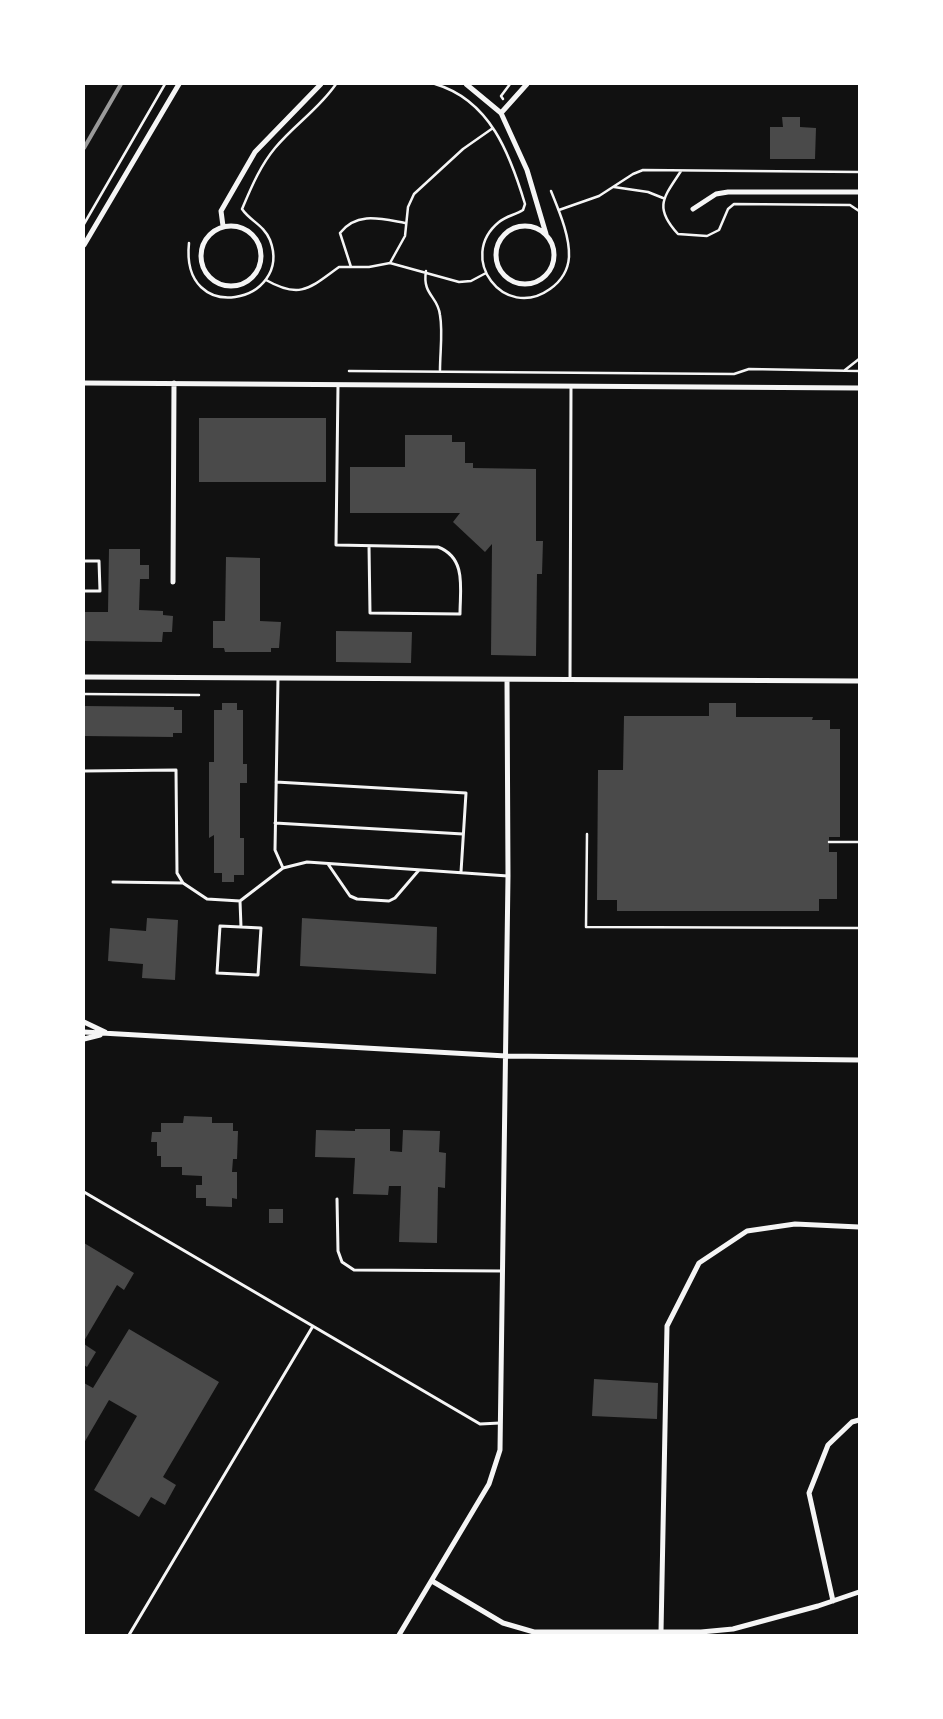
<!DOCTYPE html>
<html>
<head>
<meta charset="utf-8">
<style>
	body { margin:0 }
	#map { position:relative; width:943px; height:1719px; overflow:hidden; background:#111; font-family:"Asap Condensed",sans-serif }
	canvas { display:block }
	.frame { position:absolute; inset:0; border:85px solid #fff; pointer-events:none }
</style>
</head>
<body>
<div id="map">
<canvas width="943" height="1719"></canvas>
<div class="frame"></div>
</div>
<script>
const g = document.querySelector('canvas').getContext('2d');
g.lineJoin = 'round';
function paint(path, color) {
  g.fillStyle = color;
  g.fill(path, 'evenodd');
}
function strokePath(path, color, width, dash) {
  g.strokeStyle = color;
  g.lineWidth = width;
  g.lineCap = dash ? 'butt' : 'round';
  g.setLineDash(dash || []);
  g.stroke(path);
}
paint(new Path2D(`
	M782,117H800V127L816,128L815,159H770V127H783Z
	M199,418H326V482H199Z
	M405,435H452V442H465V463H473V468L536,469V541H543L542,574H537L536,656L491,655L492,544L485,552L453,522L460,513H350V467H405Z
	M109,549H140V565H149V579H140L139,610L163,611V615L173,616L172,632H163L162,642L84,641L85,612H108Z
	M226,557L260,558V621L281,622L279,648H271V652H225L224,648H213V621H225Z
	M336,631L412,632L411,663L336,662Z
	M222,703H237V710H243V764H247V783H240V838H244V875H234V882H222V873H214V835L209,838V762H214V710H222Z
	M709,703H736V717H813L812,720H830V729H840V837H829V852H837V899H819V911H617V900H597L598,770H623L624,716H709Z
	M84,706L174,707V710H182V733H173V737L84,736Z
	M147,918L178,920L175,980L142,978L143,964L108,961L110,928L146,931Z
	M302,918L437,927L436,974L300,966Z
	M184,1116L212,1117V1123H233V1131H238L237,1159H233L232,1172H237V1199L232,1198V1207L206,1206V1198H196V1185H202V1176L182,1175V1167H161V1156H157V1142H151L152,1132H161V1123H183Z
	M355,1129H390V1151L402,1152L403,1130L440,1131L439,1152L446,1153L445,1188L438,1187L437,1243L399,1242L401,1186H389L388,1195L353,1194L355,1158L315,1157L316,1130L355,1131Z
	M269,1209H283V1223H269Z
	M84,1243L134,1273L124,1290L117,1285L84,1341Z
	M129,1329L219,1382L163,1477L176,1485L165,1505L151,1497L139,1517L94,1490L137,1416L109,1400L84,1443V1383L93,1388Z
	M84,1344L96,1352L87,1367L84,1365Z
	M594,1379L658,1383L657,1419L592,1416Z`), '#4a4a4a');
strokePath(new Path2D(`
	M435,84C490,100 510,154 525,204L523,210C515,215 506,216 499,222C456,257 504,322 550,289C560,282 568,271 569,257C570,236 559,211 551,191
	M503,99L501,96L510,84
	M681,171C664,197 653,207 678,234L707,236L719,230L728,209L734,204L850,205L859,211
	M614,187L648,192L663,198
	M559,210L599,196L633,174L643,170L859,172
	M84,224L165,84
	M189,243C180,328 294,303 270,240C264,225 250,221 242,209C251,188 260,166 275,148C294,125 319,109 336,84
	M390,263L405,236L408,207L414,194L463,149L493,128
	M351,267L340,233C357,211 382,219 405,223
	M426,271C422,295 438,296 440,315C443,332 440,352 440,370
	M266,280C301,300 311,287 339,267H369L390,263L459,282L471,281L486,273
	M845,370L859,359
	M349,371L734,374L749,369L859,371
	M84,694L199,695
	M587,834L586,927L859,928
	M829,842H859`), '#f5f5f5', 2.5);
strokePath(new Path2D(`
	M338,385L336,545L438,547C467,558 460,589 460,614L370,613L369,546
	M84,561H99L100,591H84
	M278,678L275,850L283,868
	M570,680L571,386
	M84,771L176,770L177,873L183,883L207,899L240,901L283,868L307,862L508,876
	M276,782L466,793L461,872
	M275,823L463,834
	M328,864L350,896L357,899L389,901L395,898L419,870
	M113,882L182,883
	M240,901L241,927L220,926L217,973L258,975L261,928L241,927
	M84,1192L480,1424L500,1423
	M337,1199L338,1251L342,1262L354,1270L502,1271
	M129,1635L313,1326`), '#f5f5f5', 3);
strokePath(new Path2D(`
	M466,84L501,113L527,170L546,234
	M501,113L527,84
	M693,209L716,194L728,192H859
	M201 256a30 30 0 1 1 60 0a30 30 0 1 1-60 0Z
	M223,226L221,211L255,152L321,84
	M496 255a29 29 0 1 1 58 0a29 29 0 1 1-58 0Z
	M84,245L179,84
	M84,383L859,388
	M173,582L174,383
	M84,677L859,681
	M84,1022L105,1032
	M84,1032L506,1056L859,1060
	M84,1039L100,1035
	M432,1581L503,1623L534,1632H701L733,1629L818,1606L859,1592
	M833,1601L809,1493L828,1445L852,1422L859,1420
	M661,1632L667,1326L699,1263L747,1231L795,1224L859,1227
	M399,1635L489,1484L500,1450L508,876L507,680`), '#f5f5f5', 5);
strokePath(new Path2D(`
	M84,148L121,84`), '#9a9a9a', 4);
</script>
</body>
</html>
